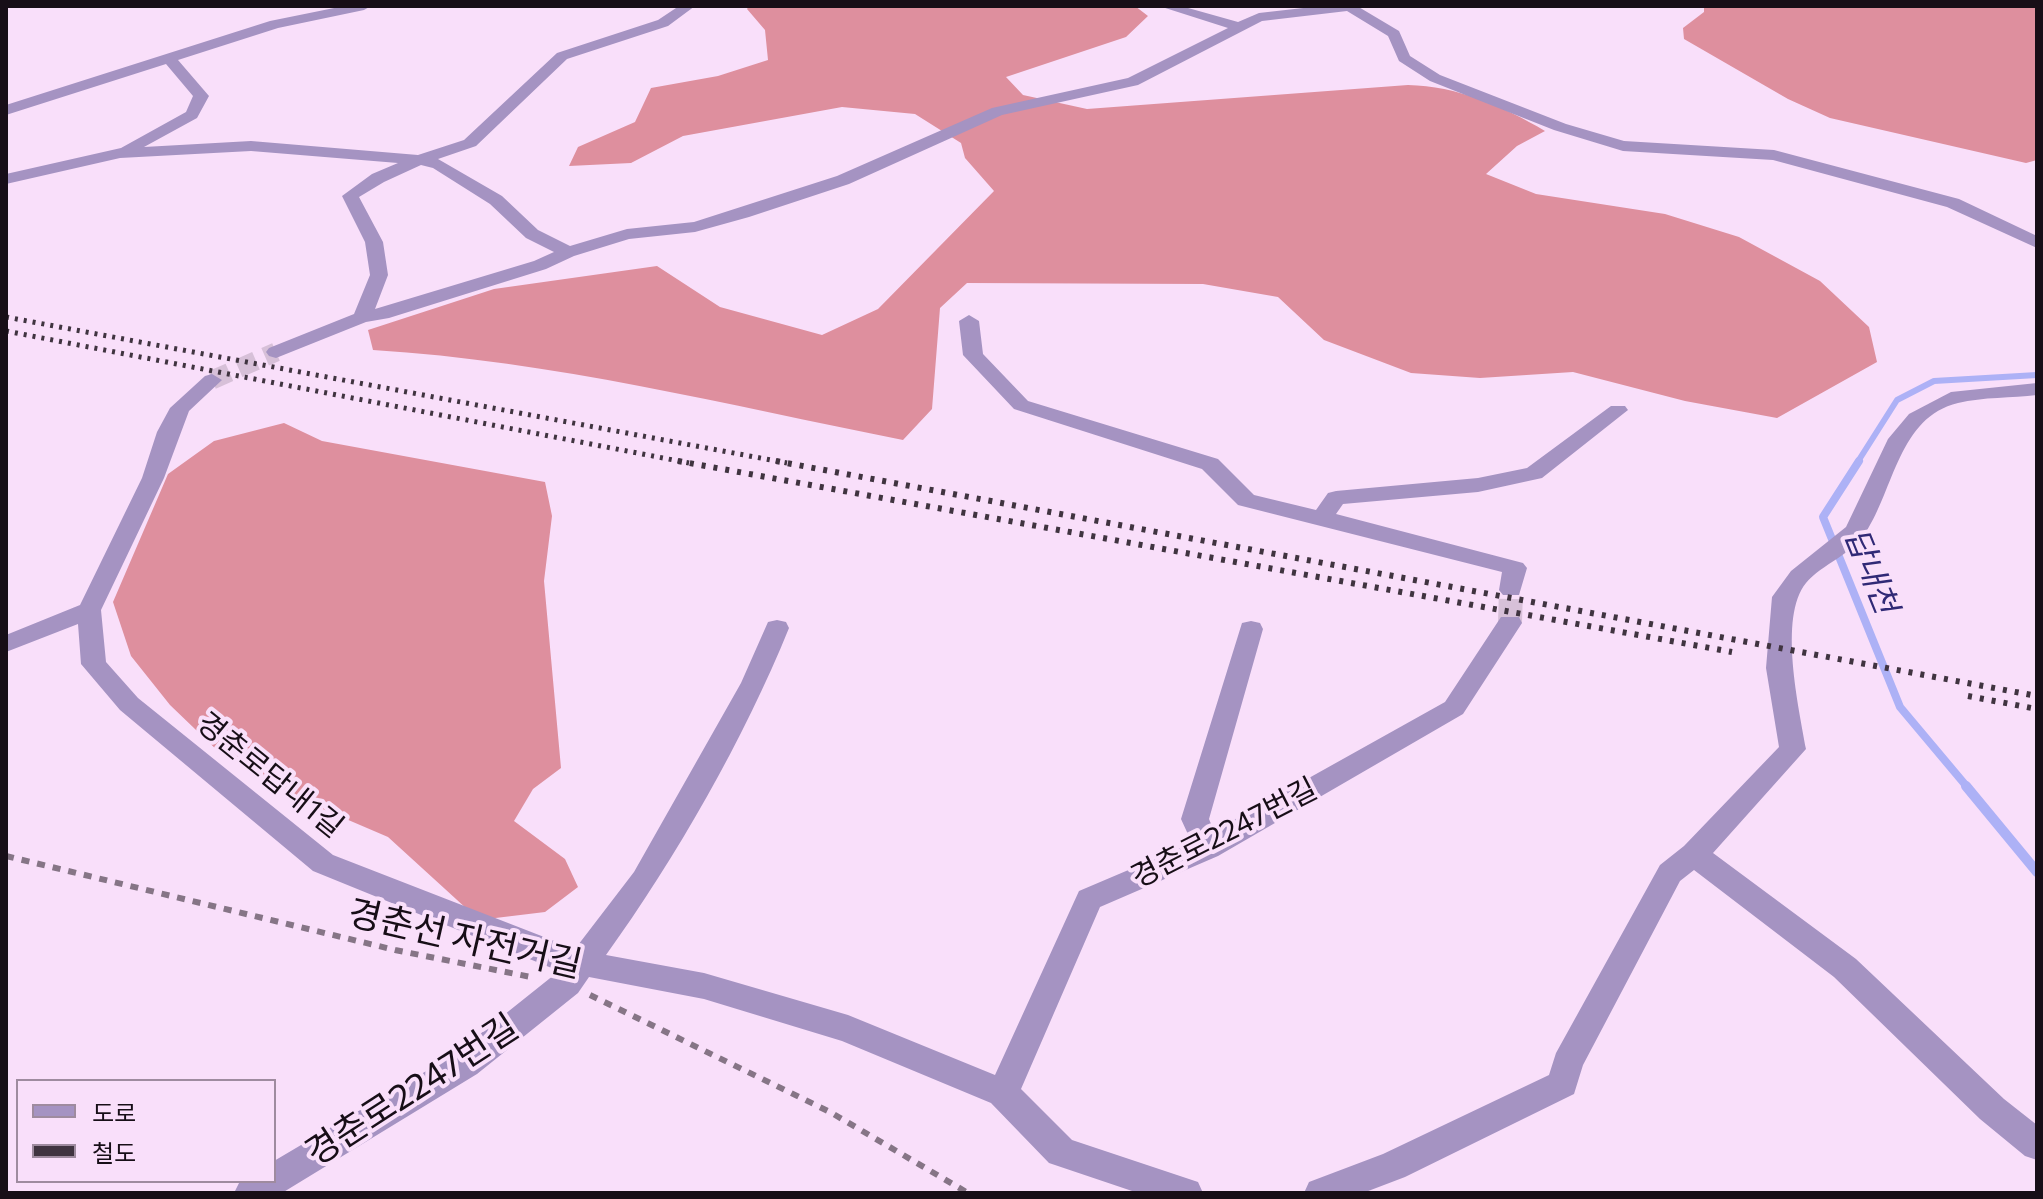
<!DOCTYPE html>
<html>
<head>
<meta charset="utf-8">
<style>
	body { margin:0 }
	#map { position:relative; width:2043px; height:1199px; overflow:hidden; background:#f9dffa; font-family:Commissioner,"Noto Sans KR",sans-serif }
	canvas { display:block }
	.frame { position:absolute; inset:0; border:8px solid #170e17; pointer-events:none }
	.legend { position:absolute; left:16px; top:1079px; width:260px; height:104px; box-sizing:border-box; background:#f9dffa; border:2px solid #9f8b9f; margin:0; padding:10px 14px; list-style:none; font-size:24px; color:#170e17 }
	.legend li { display:flex; align-items:center; gap:16px; height:40px }
	.legend b { width:40px; border:2px solid #9f8b9f }
</style>
</head>
<body>
<div id="map">
<canvas width="2043" height="1199"></canvas>
<div class="frame"></div>
<ul class="legend">
<li><b style="height:10px;background:#a593c2"></b>도로</li>
<li><b style="height:10px;background:#403440"></b>철도</li>
</ul>
</div>
<script>
const g = document.querySelector('canvas').getContext('2d');
g.lineJoin = 'round';
function paint(path, color) {
  g.fillStyle = color;
  g.fill(path, 'evenodd');
}
function strokePath(path, color, width, dash) {
  g.strokeStyle = color;
  g.lineWidth = width;
  g.lineCap = dash ? 'butt' : 'round';
  g.setLineDash(dash || []);
  g.stroke(path);
}
function drawText(font, color, halo, rows, align = 'center') {
  g.font = font + ' Commissioner,"Noto Sans KR",sans-serif';
  g.lineWidth = 8;
  g.setLineDash([]);
  g.textBaseline = 'middle';
  g.strokeStyle = halo;
  g.fillStyle = color;
  for (const [text, x, y, turn = 0] of rows) {
    g.save();
    g.translate(x, y);
    g.rotate((+turn || 0) * Math.PI / 180);
    g.textAlign = isNaN(turn) ? turn : align;
    if (halo) g.strokeText(text, 0, 0);
    g.fillText(text, 0, 0);
    g.restore();
  }
}
paint(new Path2D(`
	M749,6H1135L1148,16L1126,37L1006,77L1023,95L1087,109L1408,85C1457,86 1503,106 1545,131L1517,146L1486,174L1536,194L1665,214L1739,237L1820,281L1869,327L1877,362L1777,418L1685,401L1573,372L1480,378L1411,373L1324,340L1278,297L1203,284L967,283L940,308L932,409L903,440C727,405 553,361 373,350L368,330L494,289L657,266L720,307L822,335L878,309L994,191L965,158L961,143L915,114L842,107L683,136L631,163L569,166L578,147L635,122L651,88L718,76L768,60L765,30L747,9Z
	M1704,6H2037V160L2026,163L1830,118L1788,99L1684,39L1683,28L1704,12Z
	M284,423L322,441L545,482L552,516L544,581L561,768L533,789L514,821L565,859L578,887L545,912L479,920L388,837L297,798L220,753L170,705L131,656L113,602L168,474L214,441Z`), '#de8f9e');
strokePath(new Path2D(`
	M1857,463L1897,400L1934,381L2037,375`), '#adb1f6', 6);
strokePath(new Path2D(`
	M1859,461L1823,517L1900,707L1968,788`), '#adb1f6', 8);
strokePath(new Path2D(`
	M1966,786L2037,872`), '#adb1f6', 10);
strokePath(new Path2D(`
	M212,380L276,352`), '#d7c0d8', 19, [19, 10]);
strokePath(new Path2D(`
	M1510,623L1511,590`), '#d7c0d8', 24, [24, 12]);
strokePath(new Path2D(`
	M6,856L395,950L531,977
	M590,995L830,1112L968,1193`), '#867586', 6, [8, 8]);
paint(new Path2D(`
	M344,6H371L364,10L278,28L178,60L209,96L197,118L144,147L251,141L418,155L464,140L557,53L658,20L679,6H695L668,26L567,59L476,146L438,159L502,196L538,230L570,246L627,229L694,222L837,176L992,108L1128,78L1228,28L1159,6H1181L1238,22L1259,13L1321,6H1357L1399,31L1410,56L1440,75L1566,124L1624,141L1774,150L1959,199L2037,236V248L1947,207L1773,160L1623,151L1554,130L1430,81L1399,61L1388,36L1347,11L1262,21L1138,85L1002,115L849,184L749,217L695,232L629,239L574,256L546,269L389,318L366,322L276,358L269,356L266,352L269,348L354,314L370,275L365,242L342,196L372,174L398,163L251,151L120,158L6,184V174L121,148L186,112L193,96L166,64L6,115V105L270,21ZM421,165L433,168L490,204L526,238L554,252L534,261L375,309L388,275L383,242L359,197L384,182Z
	M969,315L979,321L983,354L1028,401L1218,459L1254,495L1316,510L1328,493L1336,491L1478,478L1527,468L1611,406H1625L1628,410L1542,478L1478,492L1343,504L1336,514L1523,563L1527,568L1519,595H1503L1499,590L1502,572L1238,505L1202,469L1014,409L963,355L959,321Z
	M212,374L222,380L189,411L164,478L101,610L106,662L138,698L333,855L575,949L634,872L741,683L768,622L777,620L786,622L789,628C744,739 676,858 606,955L704,973L848,1015L995,1075L1079,891L1192,843L1181,819L1242,623L1251,621L1260,623L1263,629L1209,819L1214,831L1445,702L1501,617H1519L1522,623L1463,714L1218,856L1100,907L1021,1089L1072,1140L1198,1182L1203,1193H1138L1049,1163L991,1103L842,1041L704,999L589,977L578,993L477,1074L282,1193H234L240,1181H274V1161L455,1054L559,971L313,871L120,710L81,664L78,624L6,652V635L80,605L142,478L157,432L170,408L205,376Z
	M2037,383V395C2012,398 1983,397 1958,403C1899,417 1894,489 1866,532C1853,554 1822,564 1806,583C1778,617 1799,708 1806,749L1713,853L1856,959L2004,1099L2037,1125V1160L2025,1156L1980,1119L1834,977L1694,870L1680,881L1583,1065L1574,1094L1405,1177L1363,1193H1304L1309,1182L1383,1154L1549,1075L1556,1053L1660,865L1684,846L1779,747L1766,668L1772,597L1791,571L1846,527L1888,439L1909,414L1951,392Z`), '#a593c2');
strokePath(new Path2D(`
	M6,317L787,463
	M6,331L689,463`), '#403440', 5, [3, 6]);
strokePath(new Path2D(`
	M678,461L1732,652
	M776,461L2037,696
	M1968,696L2037,709`), '#403440', 6, [4, 8]);
drawText('30px', '#170e17', '#f9dffa', [
	["경춘로답내1길",270,775,39],
	["경춘로2247번길",1224,833,-27]
]);
drawText('italic 32px', '#302976', '#f9dffa', [
	["답내천",1871,571,68]
]);
drawText('36px', '#170e17', '#f9dffa', [
	["경춘선 자전거길",465,939,13],
	["경춘로2247번길",412,1090,-33]
]);
</script>
</body>
</html>
